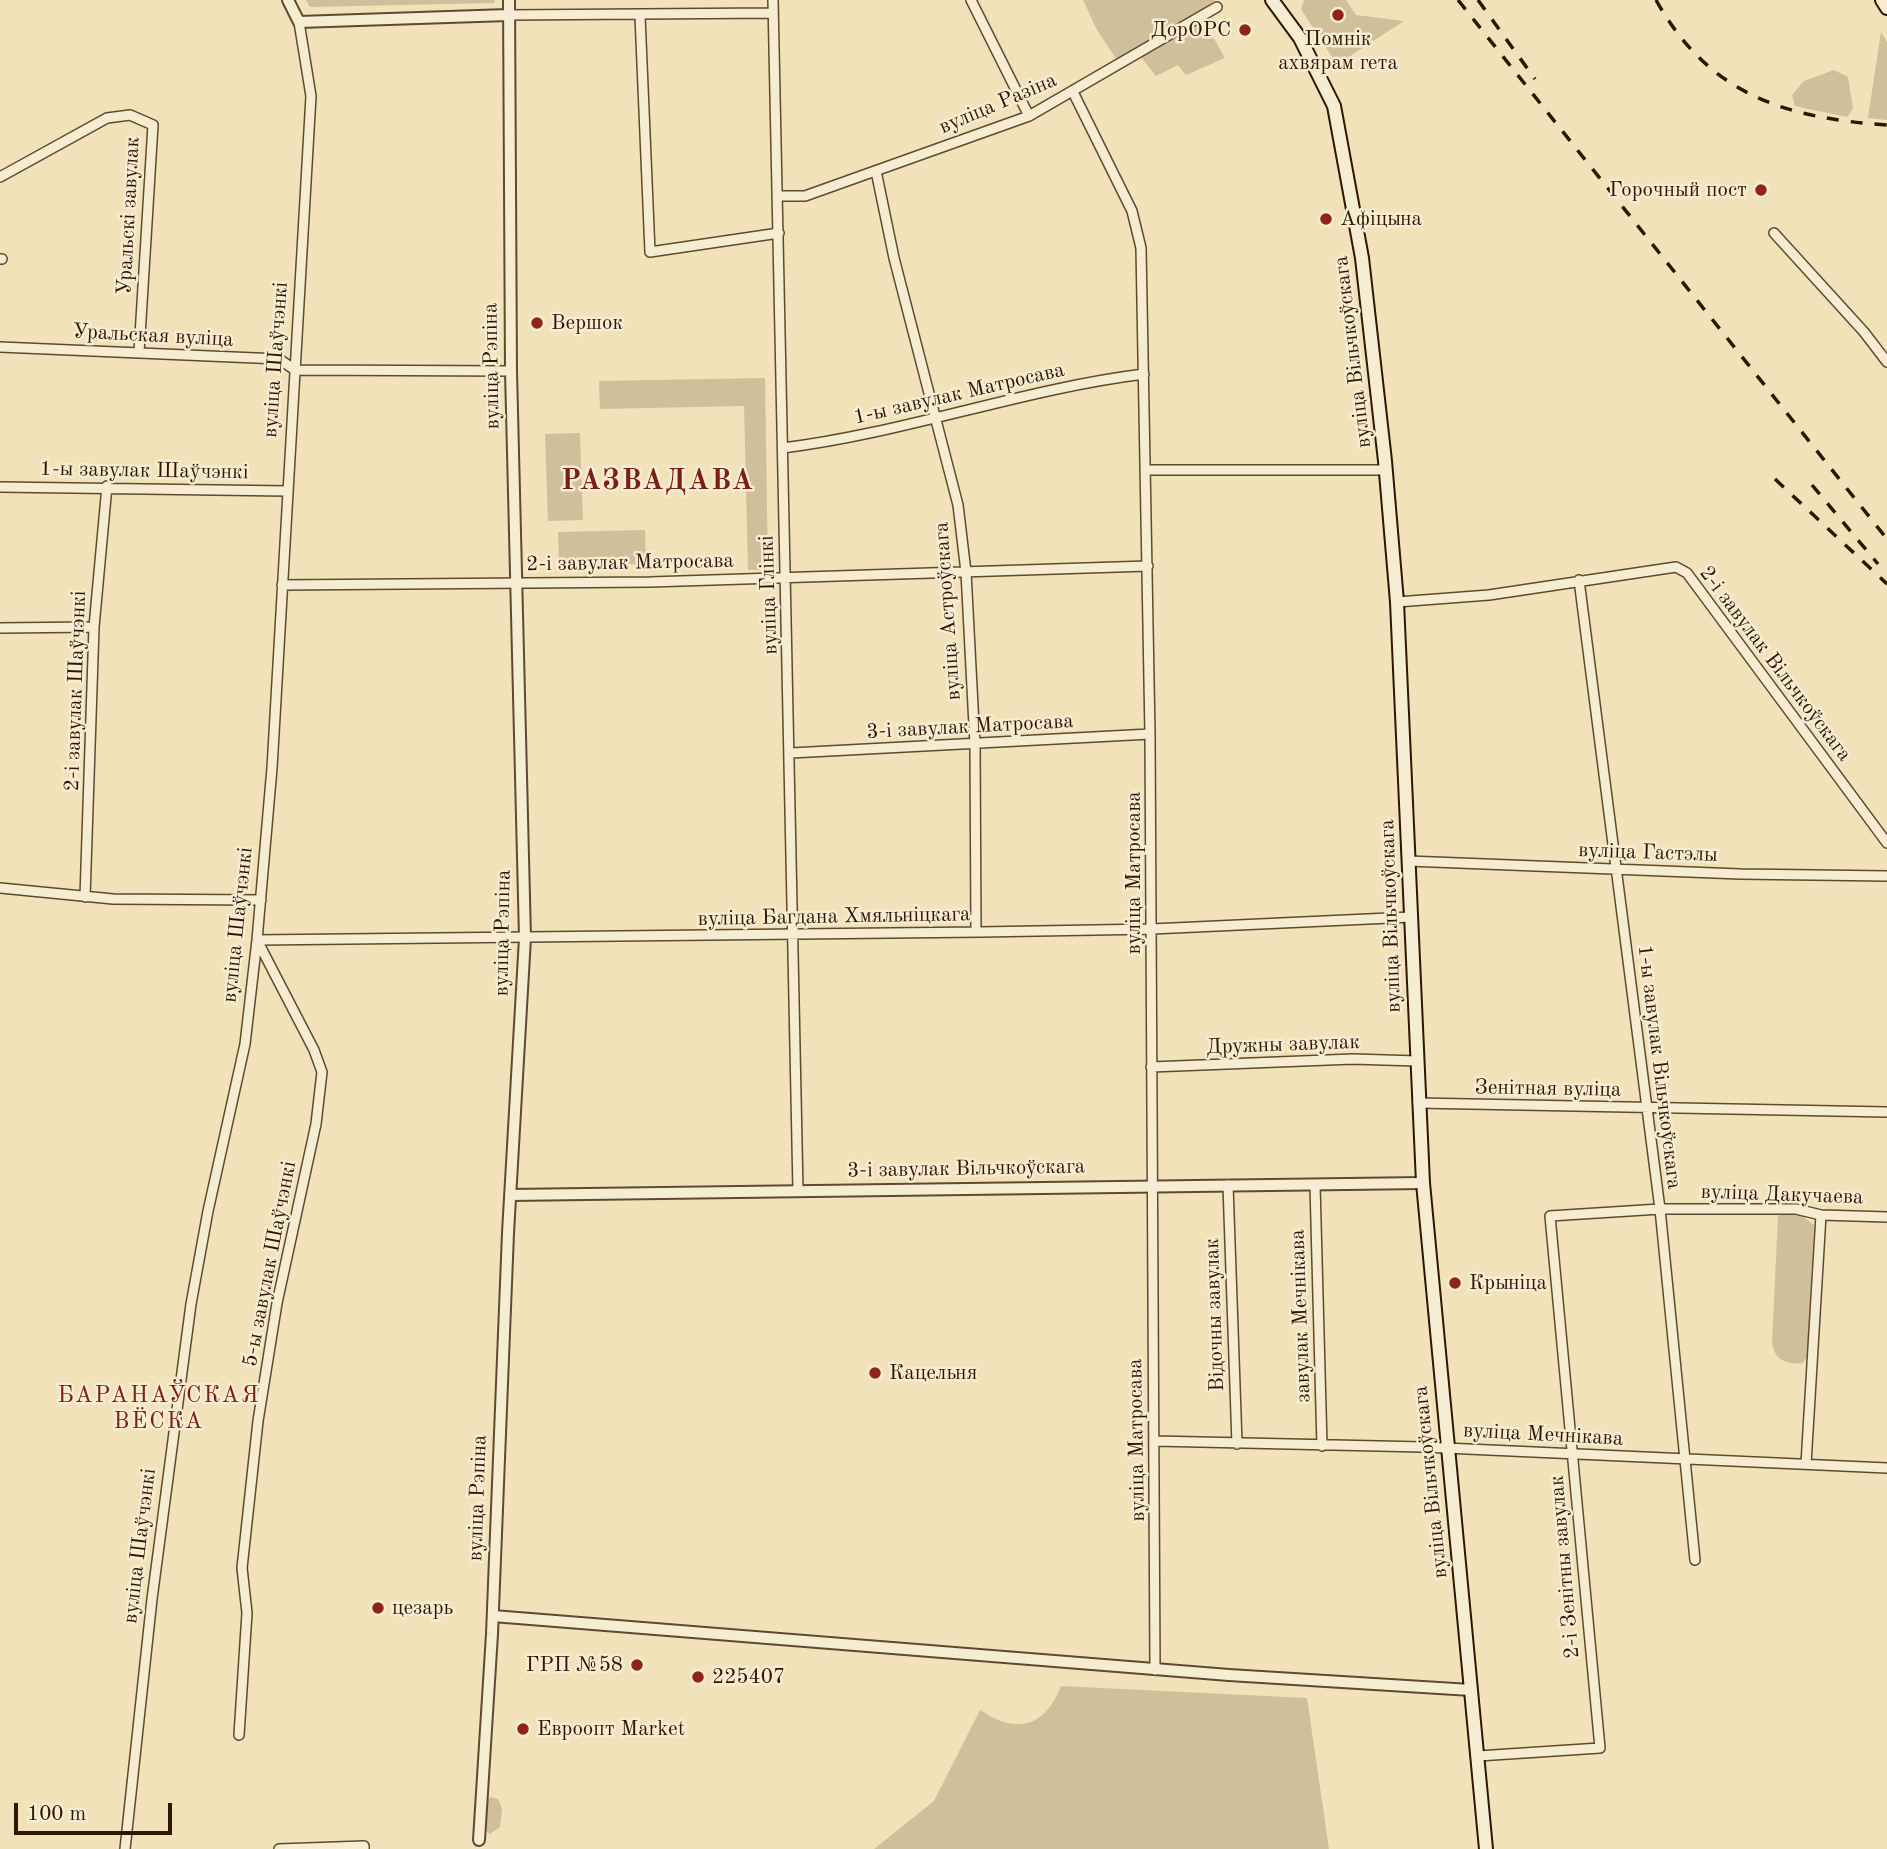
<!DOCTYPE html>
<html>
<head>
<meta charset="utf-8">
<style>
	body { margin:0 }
	#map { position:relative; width:1887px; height:1849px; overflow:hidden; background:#f1e2ba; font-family:"Old Standard TT",serif }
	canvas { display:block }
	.scale { position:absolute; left:14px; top:1803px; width:158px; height:32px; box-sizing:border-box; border:4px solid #2e1602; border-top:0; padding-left:9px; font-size:21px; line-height:24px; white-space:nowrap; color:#2e1602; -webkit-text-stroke:5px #f6ecd2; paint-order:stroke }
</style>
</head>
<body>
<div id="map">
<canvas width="1887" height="1849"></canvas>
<div class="scale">100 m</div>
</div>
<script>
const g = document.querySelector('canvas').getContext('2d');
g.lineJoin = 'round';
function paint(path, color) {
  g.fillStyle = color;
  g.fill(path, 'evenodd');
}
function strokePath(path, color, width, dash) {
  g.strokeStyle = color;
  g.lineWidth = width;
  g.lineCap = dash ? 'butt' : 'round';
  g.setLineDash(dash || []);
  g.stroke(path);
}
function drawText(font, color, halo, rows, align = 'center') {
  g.font = font + ' "Old Standard TT",serif';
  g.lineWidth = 5;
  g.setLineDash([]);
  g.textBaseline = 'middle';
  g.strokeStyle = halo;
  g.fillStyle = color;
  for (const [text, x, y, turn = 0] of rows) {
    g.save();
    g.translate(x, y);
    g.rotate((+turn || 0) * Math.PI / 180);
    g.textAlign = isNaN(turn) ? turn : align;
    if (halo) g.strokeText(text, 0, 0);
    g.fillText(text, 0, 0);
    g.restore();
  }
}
paint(new Path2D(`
	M306,0H495L494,3L310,7Z
	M1083,0H1215L1199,12L1225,58L1186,75L1178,65L1156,76L1135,50L1117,60L1097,30Z
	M1304,0H1346L1356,15L1404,21L1341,62L1334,60L1301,9Z
	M1881,32L1887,42V120L1868,118Z
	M1834,70L1848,77L1853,109L1847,117L1795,106L1792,95L1804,81Z
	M765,378L768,570H748L744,406L600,409L599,381Z
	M580,433L583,520L548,521L545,434Z
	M645,530L646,564L559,566L558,532Z
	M1782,1214L1801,1215L1814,1225L1807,1357L1803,1363C1786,1365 1775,1360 1772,1343L1778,1216Z
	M1061,1686L1307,1698L1329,1849H874L934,1801L980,1710C1017,1735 1045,1727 1061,1686Z
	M491,1797L498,1799L502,1808L500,1827L490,1834L482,1828L486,1800Z`), '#d0bf9b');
const minor = new Path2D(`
	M773,0L798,1190
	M971,0L1029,116
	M508,15L772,13
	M640,16L650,252L779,233
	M1073,92L1132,211L1141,248L1150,734L1155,1670
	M876,171L894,258L958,505L966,572L975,745L976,932
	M0,177L107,118L130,115L153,125L139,352
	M778,196H805L1029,116L1217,7
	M1774,233L1864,332L1887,362
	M0,259H2
	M0,347L279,359L295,370L511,371
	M783,448C905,433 1022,389 1144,374
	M1146,470H1386
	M0,487L287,491
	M1579,580L1660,1209L1695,1560
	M282,585L650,582L1148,566
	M1397,602L1489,595L1676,567L1687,573L1887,843
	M0,628L94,627
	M791,753L1150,734
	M1408,861L1740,874L1887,876
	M0,888L113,899L261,900
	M85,897L94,627L107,486
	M1151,1067L1353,1059L1417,1061
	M1418,1103L1887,1112
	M1228,1185L1237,1444
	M1315,1185L1322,1446
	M1155,1441L1423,1447L1887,1468
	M1806,1464L1821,1215
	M239,1735L247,1613L242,1568L258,1421L277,1303L316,1124L322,1072L314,1050L257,940L980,932L1152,929L1411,917
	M1478,1756L1600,1748L1550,1216L1660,1209H1796L1821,1215L1887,1217
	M125,1849L152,1599L191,1304L208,1211L245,1044L257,940L272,768L311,96L299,22
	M279,1849L364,1846V1849`);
const tertiary = new Path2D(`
	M288,0L299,22L508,15
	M510,1195L1423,1183
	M493,1616L1229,1675L1471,1690
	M479,1840L492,1634L508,1233L525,938L511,371L509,0`);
const secondary = new Path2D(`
	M1272,0L1300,38L1334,106L1362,258L1385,461L1397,602L1423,1183L1486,1849
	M1882,0L1887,8`);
strokePath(minor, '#5f4930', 12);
strokePath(tertiary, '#5f4930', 14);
strokePath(secondary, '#2e1602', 16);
strokePath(minor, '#f6ecd2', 9);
strokePath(tertiary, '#f6ecd2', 10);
strokePath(secondary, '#f6ecd2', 12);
strokePath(new Path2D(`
	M1458,0L1887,539
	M1478,0L1535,79
	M1656,0C1709,95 1785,118 1887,125
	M1775,479L1887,584
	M1812,485L1878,564`), '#2e1602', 3.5, [12, 12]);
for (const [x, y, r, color] of [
	[1338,15,7,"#8f2418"],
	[1245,30,7,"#8f2418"],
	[1761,190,7,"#8f2418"],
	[1326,219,7,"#8f2418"],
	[537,323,7,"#8f2418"],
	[1455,1283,7,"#8f2418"],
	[875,1373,7,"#8f2418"],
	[378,1608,7,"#8f2418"],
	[637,1665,7,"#8f2418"],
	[698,1677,7,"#8f2418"],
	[523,1729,7,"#8f2418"]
]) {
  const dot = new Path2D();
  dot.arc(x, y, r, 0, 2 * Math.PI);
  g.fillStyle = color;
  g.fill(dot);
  strokePath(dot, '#f6ecd2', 2.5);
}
drawText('21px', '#2e1602', '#f6ecd2', [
	["ДорОРС",1231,30,"right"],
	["Помнік",1338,39,"center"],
	["ахвярам гета",1338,63,"center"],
	["Горочный пост",1747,190,"right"],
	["Афіцына",1340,219],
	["Вершок",551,323],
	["Крыніца",1469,1283],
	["Кацельня",889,1373],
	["цезарь",392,1608],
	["ГРП №58",623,1665,"right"],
	["225407",712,1677],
	["Евроопт Market",537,1729]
], 'left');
drawText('21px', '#2e1602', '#f6ecd2', [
	["вуліца Разіна",998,104,-23],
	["Уральскі завулак",129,216,-87],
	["Уральская вуліца",153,336,3],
	["вуліца Вільчкоўскага",1353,352,-97],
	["вуліца Шаўчэнкі",276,360,-86],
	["вуліца Рэпіна",492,366,-91],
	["1-ы завулак Матросава",959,394,-13],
	["1-ы завулак Шаўчэнкі",144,471,1],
	["2-і завулак Матросава",630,563,-1],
	["вуліца Глінкі",769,595,-92],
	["вуліца Астроўскага",948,611,-94],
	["2-і завулак Вільчкоўскага",1775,664,53],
	["2-і завулак Шаўчэнкі",76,691,-88],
	["3-і завулак Матросава",970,727,-3],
	["вуліца Гастэлы",1648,853,2],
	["вуліца Матросава",1134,873,-90],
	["вуліца Вільчкоўскага",1391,916,-92],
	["вуліца Багдана Хмяльніцкага",834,917,-1],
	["вуліца Шаўчэнкі",238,925,-84],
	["вуліца Рэпіна",503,933,-89],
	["Дружны завулак",1283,1045,-2],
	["1-ы завулак Вільчкоўскага",1659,1067,83],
	["Зенітная вуліца",1548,1089,1],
	["3-і завулак Вільчкоўскага",966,1169,-1],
	["вуліца Дакучаева",1782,1195,2],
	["5-ы завулак Шаўчэнкі",270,1264,-79],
	["Відочны завулак",1215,1315,-92],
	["завулак Мечнікава",1301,1316,-92],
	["вуліца Мечнікава",1543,1435,3],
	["вуліца Матросава",1137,1440,-91],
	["вуліца Вільчкоўскага",1431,1482,-96],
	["вуліца Рэпіна",478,1498,-88],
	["вуліца Шаўчэнкі",140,1546,-83],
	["2-і Зенітны завулак",1565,1567,-95]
]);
g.letterSpacing = '2px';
drawText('23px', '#7a1f14', '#f6ecd2', [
	["БАРАНАЎСКАЯ",159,1396],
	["ВЁСКА",159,1422]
]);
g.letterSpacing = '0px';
g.letterSpacing = '2px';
drawText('bold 28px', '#7a1f14', '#f6ecd2', [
	["РАЗВАДАВА",658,482]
]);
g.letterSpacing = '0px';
</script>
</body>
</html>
